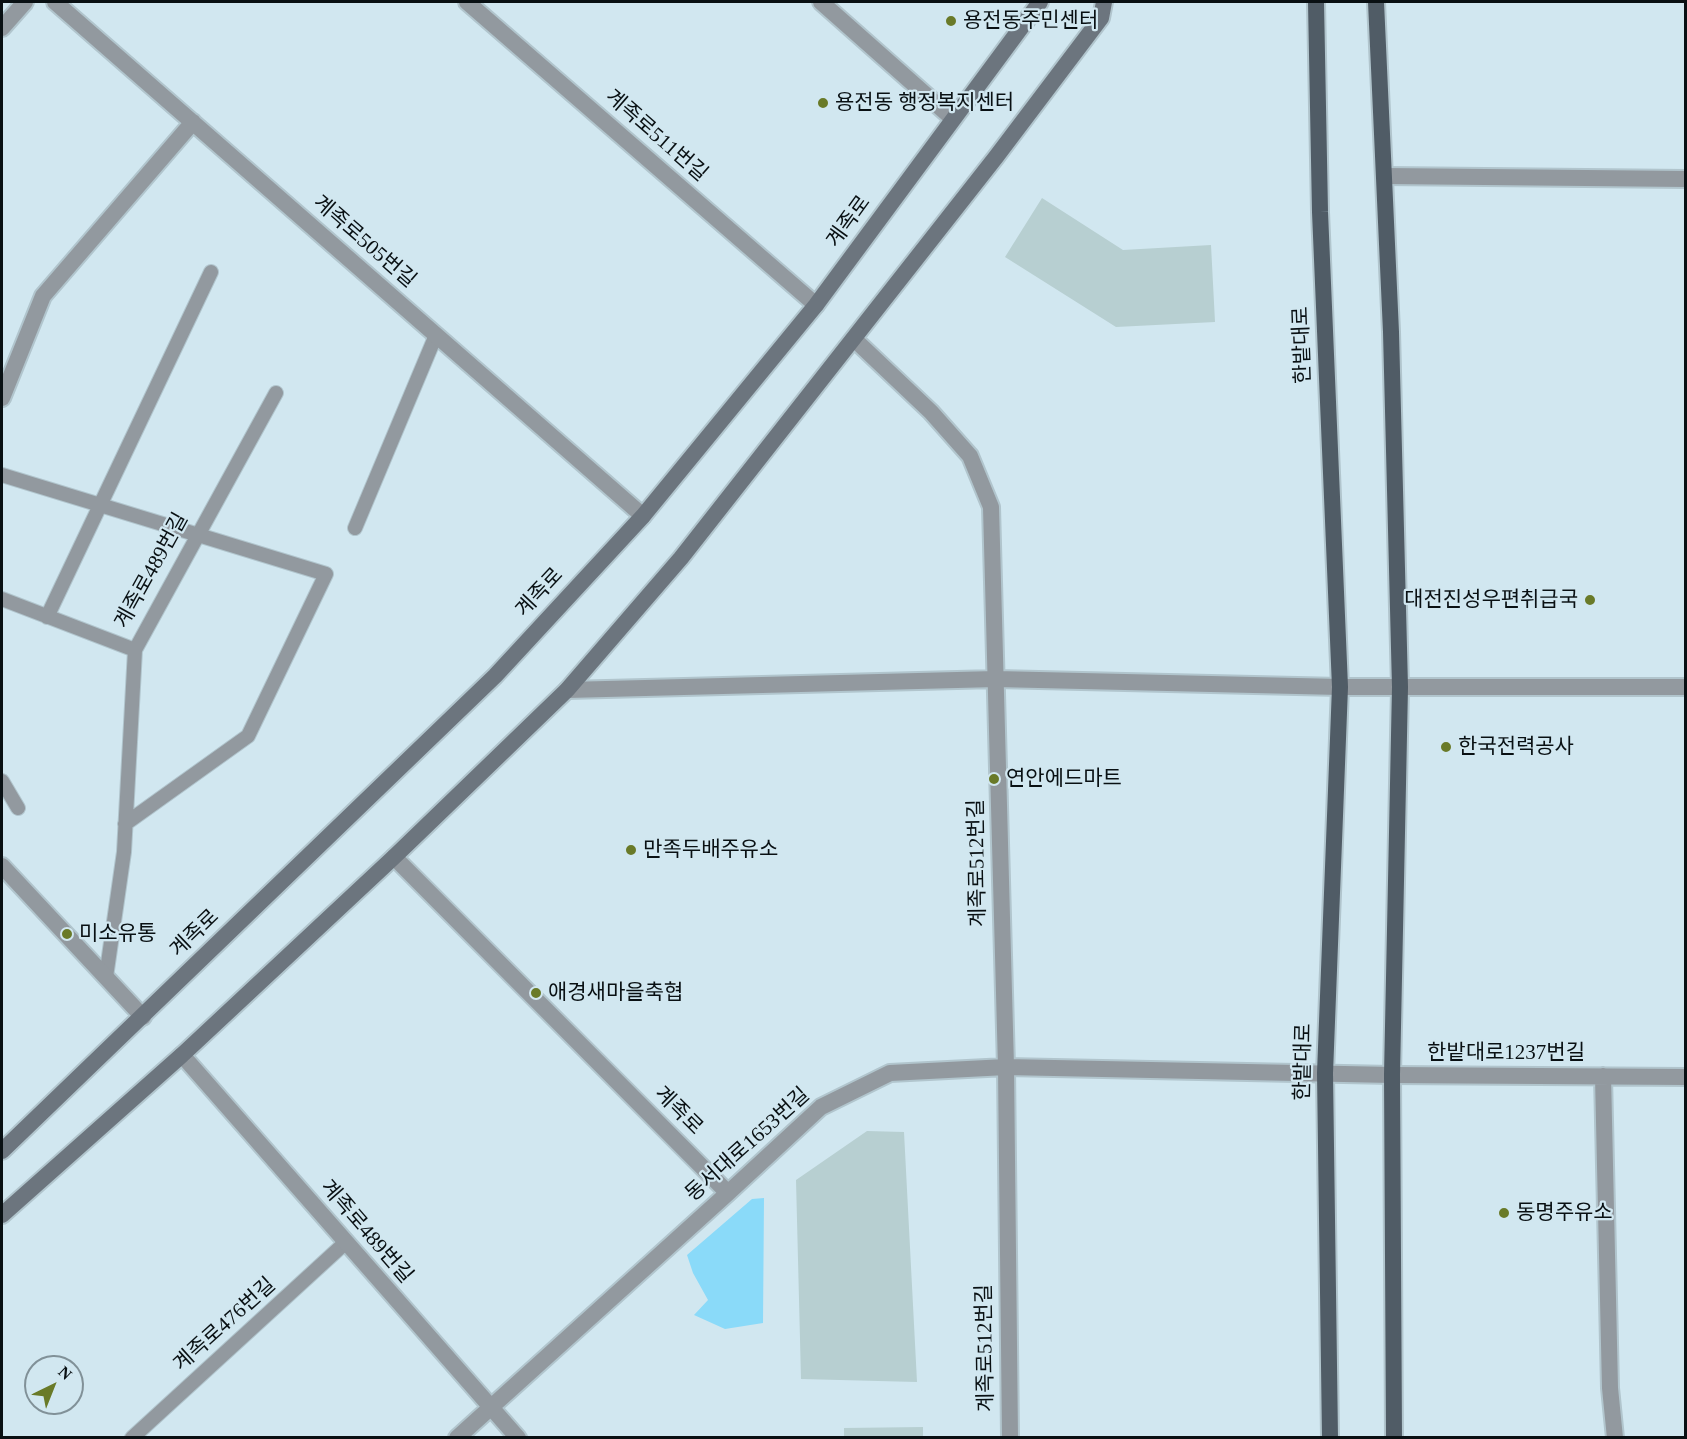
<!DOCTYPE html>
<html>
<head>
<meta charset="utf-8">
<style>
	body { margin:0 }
	#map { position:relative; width:1687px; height:1439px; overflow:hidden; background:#d1e7f0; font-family:"Times New Roman",serif }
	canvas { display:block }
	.frame { position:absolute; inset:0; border:3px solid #091013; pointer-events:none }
	.north { position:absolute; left:24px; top:1355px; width:60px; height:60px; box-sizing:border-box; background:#d1e7f0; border:2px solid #819198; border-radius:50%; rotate:43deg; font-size:16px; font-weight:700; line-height:24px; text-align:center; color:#091013 }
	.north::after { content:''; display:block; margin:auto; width:21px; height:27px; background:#697a28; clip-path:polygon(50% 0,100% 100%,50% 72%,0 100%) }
</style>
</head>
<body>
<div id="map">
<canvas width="1687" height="1439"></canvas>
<div class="frame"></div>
<div class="north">N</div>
</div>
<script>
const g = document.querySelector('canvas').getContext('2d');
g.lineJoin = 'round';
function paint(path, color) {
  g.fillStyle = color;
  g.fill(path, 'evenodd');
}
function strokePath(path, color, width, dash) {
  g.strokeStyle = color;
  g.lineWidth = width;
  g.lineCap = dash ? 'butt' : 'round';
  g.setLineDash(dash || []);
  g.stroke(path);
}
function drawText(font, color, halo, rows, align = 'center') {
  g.font = font + ' "Times New Roman","Noto Sans KR",serif';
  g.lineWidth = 4.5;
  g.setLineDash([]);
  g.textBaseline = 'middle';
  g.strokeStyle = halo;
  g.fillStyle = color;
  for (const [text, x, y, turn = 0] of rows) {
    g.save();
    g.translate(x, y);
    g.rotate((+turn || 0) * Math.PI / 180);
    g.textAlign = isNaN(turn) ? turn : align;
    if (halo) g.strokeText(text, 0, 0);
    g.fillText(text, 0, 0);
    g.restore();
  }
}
paint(new Path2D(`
	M764,1198L763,1323L725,1329L694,1315L708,1300L693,1273L687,1255L752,1199Z`), '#8adaf9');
paint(new Path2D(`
	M1042,198L1123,250L1211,245L1215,322L1116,327L1005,257Z
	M867,1131L904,1132L917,1382L801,1379L796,1180Z
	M923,1427V1438H844V1428Z`), '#b7cfd1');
const service = new Path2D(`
	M2,475L326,574L248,736L125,824
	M355,528L436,335
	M2,599L135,650
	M47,617L211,272
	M2,781L18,808
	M106,977L124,852L135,650L276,393
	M132,1438L345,1243`);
const minor = new Path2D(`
	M55,2L643,516
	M467,2L816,305
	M821,2L952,118
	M2,28L25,2
	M1385,176L1686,179
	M854,339L931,412L970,456L991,507L1006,1067L1010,1438
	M2,398L43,296L193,122
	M567,690L996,679L1340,687H1686
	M394,857L728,1193
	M2,866L143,1017
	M182,1055L518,1438
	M1603,1076L1610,1388L1615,1438
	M457,1438L728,1193L821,1107L890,1073L1006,1067L1392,1075L1686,1077`);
const secondary = new Path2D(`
	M2,1151L495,676L643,516L816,305L1040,2
	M2,1215L182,1055L394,857L567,690L681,558L996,157L1101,18L1104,2`);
const primary = new Path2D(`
	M1316,2L1320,212L1340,687L1325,1073L1330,1438
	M1376,2L1391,332L1400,687L1392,1075L1394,1438`);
strokePath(service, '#b1c5cd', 16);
strokePath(minor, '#b1c5cd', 20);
strokePath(secondary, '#b1c5cd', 20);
strokePath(primary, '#b1c5cd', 20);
strokePath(service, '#92999f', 14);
strokePath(minor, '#92999f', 16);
strokePath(secondary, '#6c757e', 16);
strokePath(primary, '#505c66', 16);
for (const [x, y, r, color] of [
	[951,21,6,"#697a28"],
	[823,103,6,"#697a28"],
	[1590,600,6,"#697a28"],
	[1446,747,6,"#697a28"],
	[994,779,6,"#697a28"],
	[631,850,6,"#697a28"],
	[67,934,6,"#697a28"],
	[536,993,6,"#697a28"],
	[1504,1213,6,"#697a28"]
]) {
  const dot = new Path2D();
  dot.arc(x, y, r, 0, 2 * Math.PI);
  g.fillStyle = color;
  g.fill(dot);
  strokePath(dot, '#d1e7f0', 2);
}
drawText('21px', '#091013', '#d1e7f0', [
	["용전동주민센터",963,21],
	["용전동 행정복지센터",835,103],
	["대전진성우편취급국",1578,600,"right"],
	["한국전력공사",1458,747],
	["연안에드마트",1006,779],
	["만족두배주유소",643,850],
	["미소유통",79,934],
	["애경새마을축협",548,993],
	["동명주유소",1516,1213]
], 'left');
drawText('21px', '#091013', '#d1e7f0', [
	["계족로511번길",656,136,41],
	["계족로",849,222,-54],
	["계족로505번길",364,242,41],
	["한밭대로",1303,345,-92],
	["계족로489번길",152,571,-61],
	["계족로",540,593,-47],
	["계족로512번길",978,863,-91],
	["계족로",195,934,-44],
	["한밭대로1237번길",1506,1053],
	["한밭대로",1304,1062,-89],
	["계족로",678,1111,45],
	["동서대로1653번길",748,1145,-42],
	["계족로489번길",366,1232,49],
	["계족로476번길",225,1325,-42],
	["계족로512번길",986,1348,-91]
]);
</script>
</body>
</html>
